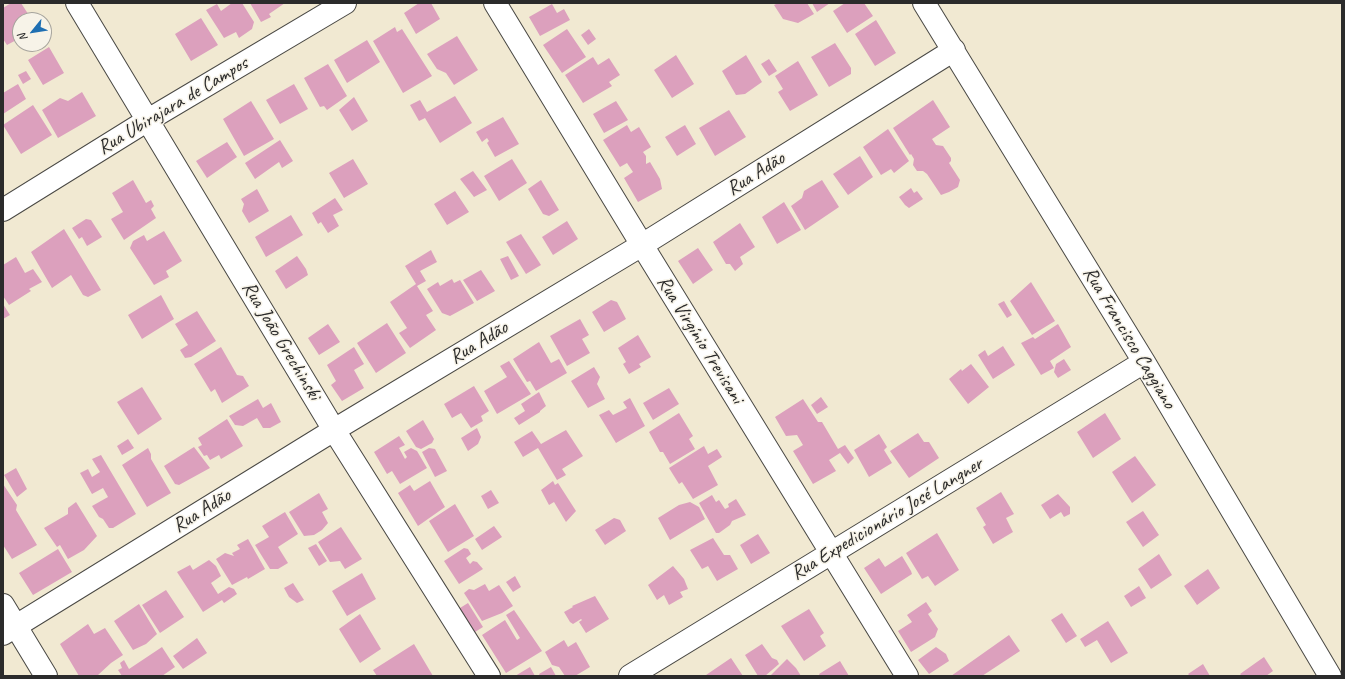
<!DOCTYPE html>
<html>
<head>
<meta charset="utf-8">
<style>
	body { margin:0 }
	#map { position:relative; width:1345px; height:679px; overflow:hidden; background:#f1e9d2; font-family:Caveat,sans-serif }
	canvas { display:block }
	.frame { position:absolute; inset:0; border:4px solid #2b2b2b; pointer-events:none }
	.north { position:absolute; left:12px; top:12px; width:40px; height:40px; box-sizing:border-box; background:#f7f3e8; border:1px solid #a5a39c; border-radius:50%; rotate:240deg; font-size:11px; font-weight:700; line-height:16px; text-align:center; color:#2b2b2b }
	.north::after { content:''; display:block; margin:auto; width:14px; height:18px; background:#1f6fb2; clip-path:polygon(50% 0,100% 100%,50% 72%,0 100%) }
</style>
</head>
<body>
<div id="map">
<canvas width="1345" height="679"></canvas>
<div class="frame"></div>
<div class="north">N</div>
</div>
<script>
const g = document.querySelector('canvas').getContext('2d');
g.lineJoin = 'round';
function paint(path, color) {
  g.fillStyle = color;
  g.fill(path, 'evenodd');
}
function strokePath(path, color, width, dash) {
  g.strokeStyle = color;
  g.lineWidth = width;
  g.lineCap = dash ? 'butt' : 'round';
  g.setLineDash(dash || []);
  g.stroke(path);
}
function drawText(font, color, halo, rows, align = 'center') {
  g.font = font + ' Caveat,sans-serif';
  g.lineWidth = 3;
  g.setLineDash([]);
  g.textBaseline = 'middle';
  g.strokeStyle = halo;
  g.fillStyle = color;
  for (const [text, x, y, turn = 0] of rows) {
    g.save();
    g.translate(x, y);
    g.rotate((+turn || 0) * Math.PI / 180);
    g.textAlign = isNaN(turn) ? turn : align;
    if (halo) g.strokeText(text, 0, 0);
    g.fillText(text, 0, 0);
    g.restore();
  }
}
paint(new Path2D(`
	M11,3H21L32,20H20V38L7,45L3,39V8Z
	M232,3H242L254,22L252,29L239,38L236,32L224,38L206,10L217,4L221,11Z
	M250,3H285L269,14L271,17L261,22Z
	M419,3H431L440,19L416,34L404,13Z
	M778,3H791L792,4L807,3L814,14L798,23L783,19L774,5Z
	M812,3H830L817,12Z
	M845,3H864L873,16L847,33L833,11Z
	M552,4L557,13L564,9L570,20L540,36L529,17Z
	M201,18L218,45L191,61L175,34Z
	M876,20L896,53L875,66L855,34Z
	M395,27L397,32L402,29L432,76L403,93L373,41Z
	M567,29L586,57L562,73L543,45Z
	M589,29L596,39L588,45L581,35Z
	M457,36L478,70L454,85L446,73L437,69L427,54Z
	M367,40L380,62L347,83L334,60Z
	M835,43L851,68V74L829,87L811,57Z
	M49,47L64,73L43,85L28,60Z
	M676,55L694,84L672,98L654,70Z
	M746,55L762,82L745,94L736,95L722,71Z
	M593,57L598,65L609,58L620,75L609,82L612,86L583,103L565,75Z
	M769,59L777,71L769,76L761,64Z
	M798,61L818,95L790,111L778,92L783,89L775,76Z
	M328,64L347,96L327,110L324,106L320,107L304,78Z
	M26,71L31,79L23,84L18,75Z
	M18,84L26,99L3,114V93Z
	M294,84L308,109L280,124L266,100Z
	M82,92L96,116L58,138L42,110L60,98L68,101Z
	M455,96L472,123L440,143L425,118L419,121L410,105L420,100L427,112Z
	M354,97L368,121L352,131L339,110Z
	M933,100L950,127L932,139L936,145L943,146L951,158V161L949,163L960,180L958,187L949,192L941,195L927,174L923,171H917L913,165L914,159L911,154L910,155L893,128Z
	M251,101L274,139L244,156L223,119Z
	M616,101L628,120L604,133L593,114Z
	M33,105L52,135L21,154L3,125Z
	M729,110L746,137L715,156L699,128Z
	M503,117L519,144L495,157L487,143L489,141L487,138L482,142L476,132Z
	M627,125L631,132L639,127L651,147L643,152L646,156V164L650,162L660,179L662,189L638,202L624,178L633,172L627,163L620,167L603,140Z
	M685,125L696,144L677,156L665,137Z
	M888,129L909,161L894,173L891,169L881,175L863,147Z
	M280,140L293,161L282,168L279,162L255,179L245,163Z
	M227,142L237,157L207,178L196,161Z
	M860,156L873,177L848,195L833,174Z
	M353,159L368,184L344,198L329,173Z
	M512,159L527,183L499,201L484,176Z
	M473,171L487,190L474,197L460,179Z
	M133,180L146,203L151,200L154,206L151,209L156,218L124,240L111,219L123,212L112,193Z
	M541,180L559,210L549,216L543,214L528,189Z
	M822,180L839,207L805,230L791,206L802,198L804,191Z
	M911,188L914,193L917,191L923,199L909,208L905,205L899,197Z
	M257,189L269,211L249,223L242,211L244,204L241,199Z
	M455,191L469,212L447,225L434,204Z
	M335,198L343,210L333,215L339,226L328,233L321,222L318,224L312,213Z
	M784,202L801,230L777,244L762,217Z
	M291,215L303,235L266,257L255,237Z
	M86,219L91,220L102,237L87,246L82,237L79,239L72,228Z
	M567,221L578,239L553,255L542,237Z
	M740,223L755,247L740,257L743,264L735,271L730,264H726L713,242Z
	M64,229L101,290L88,297L83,295L71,275L52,288L31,252Z
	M164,231L182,261L166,271L169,277L154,285L130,248L133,241L144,235L147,241Z
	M521,234L541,265L526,274L506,242Z
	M698,248L713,270L693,284L678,261Z
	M431,250L437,262L420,271L426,281L417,286L433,311L426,315L436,330L410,348L399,333L407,328L390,302L416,284L405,266Z
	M297,256L306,269L308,275L286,289L275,271Z
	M508,256L519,276L511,280L500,259Z
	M16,257L25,273L33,269L42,282L29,289L31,291L9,305L3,296V265Z
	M481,270L495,291L477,301L463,280Z
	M452,279L454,283L460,280L474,303L450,316L442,313L427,289L438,282L440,286Z
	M1031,282L1055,321L1032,335L1010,301Z
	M161,295L174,319L142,339L128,315Z
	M611,300L617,302L626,319L604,332L592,312Z
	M1004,301L1012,315L1007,318L998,304Z
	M3,304L10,315L3,319Z
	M197,311L216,341L191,357L185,358L180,350L188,345L175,324Z
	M580,319L589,335L582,339L590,353L567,366L550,336Z
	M387,323L406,353L376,373L357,343Z
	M328,324L340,342L319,355L308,338Z
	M1058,324L1071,347L1050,361L1054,368L1041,375L1021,343L1033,337L1035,339Z
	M638,335L651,357L639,364L641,367L629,374L623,364L626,362L618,348Z
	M539,342L551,363L559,359L567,373L536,391L530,381L527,382L513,359Z
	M1003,346L1015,365L993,379L978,355L985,350L988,356Z
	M221,347L237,375L243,376L249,386L222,403L215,389L211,392L194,364Z
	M354,347L364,364L354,370L364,388L342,401L331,385L336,381L327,365Z
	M1064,359L1071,370L1058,378L1054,372L1056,364Z
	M509,361L531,394L497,414L484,391L507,377L500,366Z
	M971,364L989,387L968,404L949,379L961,369L962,371Z
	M594,367L600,377L597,384L605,399L588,408L571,381Z
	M474,386L489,411L481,416L483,421L471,428L461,413L452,418L444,404Z
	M142,387L162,419L138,435L117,402Z
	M669,388L679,404L653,420L643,403Z
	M539,392L546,406L540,411V412L519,425L514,418L525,411L521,404Z
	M821,397L828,407L817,414L811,405Z
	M630,398L645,426L616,443L599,415L609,410L613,415L627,408L623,402Z
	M258,399L263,408L271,403L281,422L270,428H263L257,418L243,426L235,425L229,416Z
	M803,399L818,422H822L838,449L845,445L854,458L848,464L840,453L829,460L836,471L813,484L793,451L803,445L797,435L786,436L775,417Z
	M679,413L693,436L689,439L695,449L670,464L663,452H660L649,432Z
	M1105,413L1121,439L1093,458L1077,432Z
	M227,419L243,446L221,459L219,455L210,460L207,455L204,456L198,447L202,445L198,438Z
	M423,420L434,439L432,443L421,449L416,447L406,431Z
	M477,428L481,437L478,444L468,451L461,438Z
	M566,430L583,456L562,469L566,475L557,480L538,448L523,457L514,442L532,431L541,444Z
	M918,433L924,442H929L939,458L909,478L890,451Z
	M879,434L887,447L884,450L892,463L869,477L854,450Z
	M399,436L405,445L399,448L405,459L407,457L404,452L411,448L417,451L427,468L400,484L392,471L387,474L374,452Z
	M128,439L134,448L122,455L117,446Z
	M704,446L708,454L717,449L722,457L708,466L718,485L693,499L682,482L679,484L669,468Z
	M194,447L210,468L179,485L175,484L164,466Z
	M148,448L151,454V459L171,493L147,507L122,465Z
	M429,448L435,449L447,471L435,477L422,452Z
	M101,455L136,514L113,528H109L103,519L99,517L92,506L108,497L103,488L92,494L80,473L88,469L92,477L100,472L92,459Z
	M1135,456L1156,485L1132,503L1112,472Z
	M16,468L27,489L17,497L4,475Z
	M430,481L445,507L418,526L398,493L410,485L414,491Z
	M553,481L555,485L558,483L576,511L566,522L554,502L549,505L541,490Z
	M3,484L17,505L16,510L37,545L12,559L3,545Z
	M491,490L499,503L488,509L481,496Z
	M1001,492L1014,514L1006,518L1013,532L993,544L983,527L986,525L976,508Z
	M319,493L328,509L322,512L328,523L322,530L314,535L304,536L289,512Z
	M1058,494L1070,507V514L1064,517L1061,512L1050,519L1041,505Z
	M712,495L716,502L719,500L725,509L729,507L728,504L736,499L746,515L732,521L730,525L719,533H716L699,503Z
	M76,502L97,536L84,550L68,559L60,545L57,547L44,528L68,514V508Z
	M690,502L699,507L705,519L670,540L658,518L679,505Z
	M455,504L474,536L448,552L429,521Z
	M1143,511L1159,535L1143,547L1126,522Z
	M285,512L298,534L278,547L288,563L278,569H270L255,545L269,537L262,526Z
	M614,518L620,520L626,531L605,545L595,530Z
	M494,526L502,537L482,550L475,539Z
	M341,527L362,559L345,569L340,561L330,562L318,542Z
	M937,533L959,570L935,586L928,576L922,579L906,553Z
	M758,534L770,553L751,564L740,545Z
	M713,538L724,555H730L738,569L717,581L708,566L702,569L690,550Z
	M248,539L265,569L248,579L247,577L232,585L216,559L225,553L234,556L232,553L240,549L237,545Z
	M316,544L327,561L319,566L308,548Z
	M464,548L468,549L471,554L466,558L470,564L473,561L477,562L483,569L459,584L444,561Z
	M58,549L72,572L33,595L19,573Z
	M1159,554L1172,575L1151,589L1138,569Z
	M902,556L911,571L912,574L881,594L864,568L879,558L885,567Z
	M209,560L216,566L221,576L211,583L218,594L229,587L234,589L237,594L224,603L222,600L203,612L177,572L190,565L193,570Z
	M673,566L684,579L688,589L680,592L683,597L669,605L664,595L657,600L648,585Z
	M1208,569L1220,588L1197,605L1184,586Z
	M362,573L376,599L347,616L332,591Z
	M515,576L521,587L513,592L506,582Z
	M293,583L304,600L297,603L289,597L284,588Z
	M485,584L489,591L499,585L513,606L502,613L482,621L464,593L469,589L474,590Z
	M1139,586L1146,598L1131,607L1124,596Z
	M166,590L184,617L160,633L142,605Z
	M595,596L609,619L586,633L579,622L582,620L581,619L573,624L570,622L564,612L573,607L572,606Z
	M926,602L932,611L928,614L938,629L935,637L911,652L898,631L912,622L907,615Z
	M468,603L483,627L467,637L452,613Z
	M139,604L157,634L146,644L133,650L114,621Z
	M809,609L824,633L820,636L826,646L804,661L781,626Z
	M514,610L542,651L506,673L482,635L505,620L517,640L520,638L506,615Z
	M1062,613L1077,636L1066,643L1051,620Z
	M360,614L381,649L360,663L339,629Z
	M1108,621L1128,653L1111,663L1097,640L1085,647L1080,639Z
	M88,624L94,634L105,628L123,655L111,663L98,675L79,676L60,644Z
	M1009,635L1020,651L982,676H951Z
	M197,638L207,653L183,669L173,656Z
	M564,640L568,647L576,642L590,667L575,676H565L559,667L552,665L545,652Z
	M414,644L433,676H377L373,670Z
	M762,644L772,658L777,660L779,664L765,676H758L745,655Z
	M162,647L175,667L162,676H122L118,670L122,668L120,663L124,660L129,669Z
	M936,647L946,654L949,661L929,674L918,660Z
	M1264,657L1273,671L1266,676H1242L1240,674Z
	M731,658L743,676H707L706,675Z
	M787,659L796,668L801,676H770Z
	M840,661L849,676H820L819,674Z
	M1203,664L1210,676H1190L1188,674Z
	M530,667L535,676H515Z
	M551,667L556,676H540L539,674Z`), '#dca0bd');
const minor = new Path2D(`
	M77,3L334,430L489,676
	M495,3L642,245L907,676
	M924,3L1144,362L1330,676
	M3,210L148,120L345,3
	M3,605L46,676
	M3,634L334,430L642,245L954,50
	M630,676L1144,362`);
strokePath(minor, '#494844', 24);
strokePath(minor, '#fff', 22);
drawText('20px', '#2b2b2b', '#f7f3e8', [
	["Rua Ubirajara de Campos",173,106,-31],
	["Rua Adão",756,174,-32],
	["Rua Francisco Caggiano",1129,338,59],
	["Rua Virgínio Trevisani",700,340,58],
	["Rua João Grechinski",281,341,59],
	["Rua Adão",479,343,-31],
	["Rua Adão",202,511,-32],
	["Rua Expedicionário José Langner",887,519,-31]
]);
</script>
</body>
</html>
